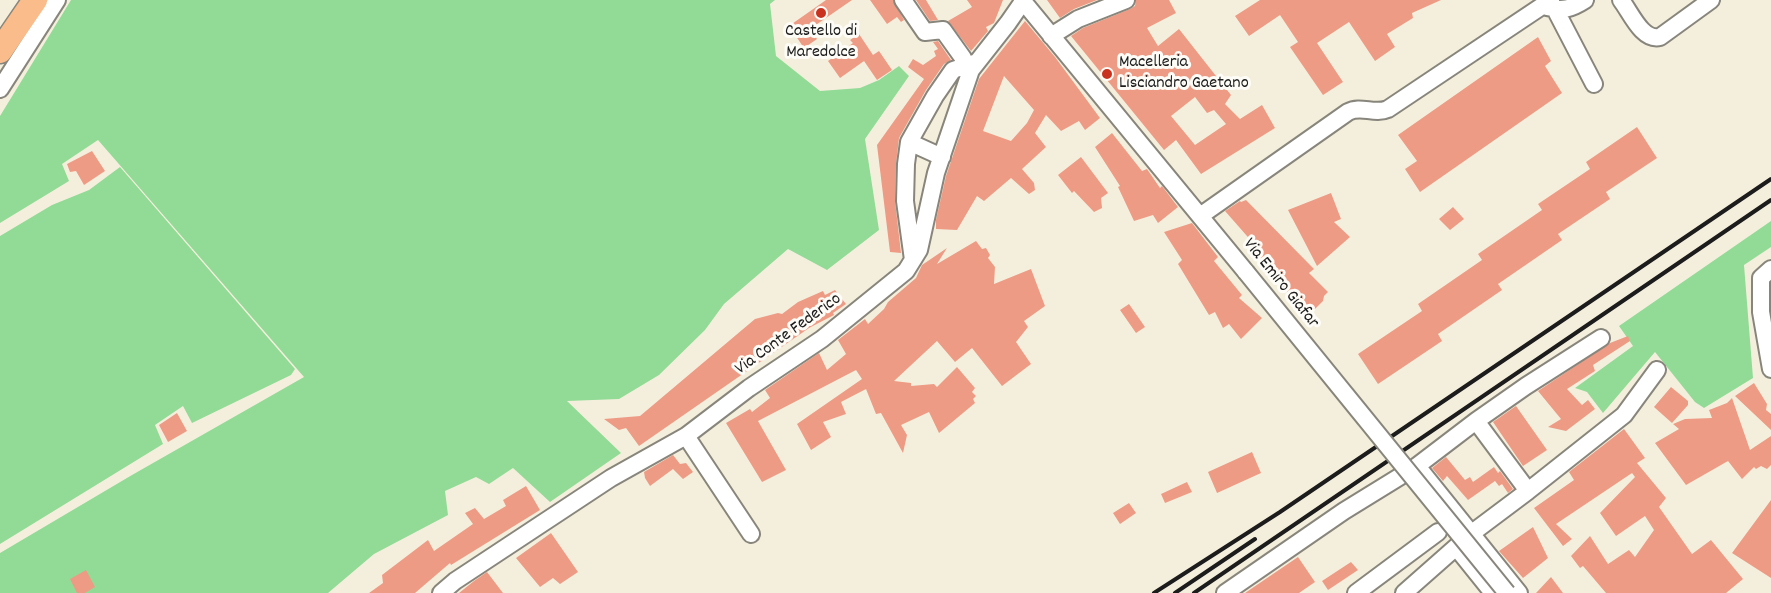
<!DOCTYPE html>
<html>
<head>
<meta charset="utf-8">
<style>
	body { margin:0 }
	canvas { display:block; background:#f4efdc }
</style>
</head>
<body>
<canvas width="1771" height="593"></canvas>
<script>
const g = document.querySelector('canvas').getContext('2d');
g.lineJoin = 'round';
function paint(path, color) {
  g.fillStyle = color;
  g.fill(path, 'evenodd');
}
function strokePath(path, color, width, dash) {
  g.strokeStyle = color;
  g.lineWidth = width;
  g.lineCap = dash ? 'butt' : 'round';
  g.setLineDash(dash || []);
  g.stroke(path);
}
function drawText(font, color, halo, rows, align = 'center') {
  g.font = font + ' Dekko,sans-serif';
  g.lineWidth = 6;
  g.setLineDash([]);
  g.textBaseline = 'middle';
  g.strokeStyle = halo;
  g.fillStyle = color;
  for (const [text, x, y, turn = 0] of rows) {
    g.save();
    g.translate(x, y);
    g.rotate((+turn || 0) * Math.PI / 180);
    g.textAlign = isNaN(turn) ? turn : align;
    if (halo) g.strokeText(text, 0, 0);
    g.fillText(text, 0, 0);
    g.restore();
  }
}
paint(new Path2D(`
	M71,0H775L770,4L776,56L820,91L860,88L879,80L899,66L909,76L865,139L879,230L827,270L788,249L724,304L705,330L659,375L619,399L567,401L621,453L550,502L513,468L489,484L476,477L445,491L448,515L374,554L328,593H0V553L132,475L304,377L98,140L62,164L69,181L0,223V116Z
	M120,167L295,369L291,375L192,423L183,406L155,425L163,444L0,544V236L52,205L89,190Z
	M1771,221V247L1744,265L1753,378L1704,408L1695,402L1655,352L1603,413L1587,392L1575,388L1633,346L1619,326Z`), '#92db97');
paint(new Path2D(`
	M826,0H852L810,29L817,39L804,48L789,26Z
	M870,0H893L904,20L901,22L897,17L887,24Z
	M916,0H926L938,20L930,21Z
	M967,0H1003L994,23L986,27L988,31L971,51L948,21L972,7Z
	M1047,0H1097L1074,9L1060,18Z
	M1136,0H1169L1176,13L1147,28L1158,46L1179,29L1231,95L1225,104L1240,119L1262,105L1275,128L1201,174L1176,140L1164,150L1071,36L1083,28L1130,9L1135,6ZM1195,97L1207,113L1214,110L1226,124L1195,145L1171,116Z
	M1260,0H1441L1412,13L1413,18L1387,34L1395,47L1375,61L1349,22L1317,43L1343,82L1323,95L1290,47L1298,42L1280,15L1249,36L1235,16Z
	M1025,21L1055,57L1100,118L1085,130L1079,121L1061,131L1046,115L1035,133L1046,147L1022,169L1034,183L1035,190L1029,194L1011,178L984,201L977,196L957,230L936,229V220L946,176L979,79ZM1004,76L1034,110L1027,123L1011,141L983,131Z
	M859,34L873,55L879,51L892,70L877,80L864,61L840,78L828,61L853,43L850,40Z
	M1538,37L1551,61L1545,66L1562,93L1420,192L1405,169L1417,161L1398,135Z
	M938,41L951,60L944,64L926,90L899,138L896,164L895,201L901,253L890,252L877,145L924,79L908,67L913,59L923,65L936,56L934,51L938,49L933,42Z
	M1637,127L1657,158L1606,192L1610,199L1558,234L1562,240L1498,284L1502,290L1438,334L1442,341L1378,384L1358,354L1422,311L1418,304L1482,260L1478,254L1542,210L1538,204L1590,169L1586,162Z
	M1112,133L1142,171L1147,169L1160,188L1162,186L1178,207L1158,223L1153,215L1134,221L1118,187L1120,186L1095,147Z
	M92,151L105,171L84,185L76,171L70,172L67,164Z
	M1081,157L1108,193L1101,198L1102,208L1094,212L1074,191L1072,193L1058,175Z
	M1331,193L1341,219L1334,222L1350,237L1317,266L1288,210Z
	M1246,200L1314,269L1309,273L1328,292L1324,296L1323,301L1307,317L1251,247L1254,244L1225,211L1240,201L1241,202Z
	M1453,207L1464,219L1450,230L1439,219Z
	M1192,223L1218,257L1214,261L1242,295L1239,298L1262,318L1241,339L1229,324L1223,328L1215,312L1209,315L1178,264L1182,260L1164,232Z
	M976,241L982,249L986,248L990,255L988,258L995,267L994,284L1031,269L1045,306L1024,321L1028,327L1016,342L1031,364L1002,386L972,348L955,362L937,341L894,381L911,383V386L934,384L937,387L957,367L975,388L972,392L976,396L973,399L975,403L939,433L929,412L901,425L907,435L903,453L881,413L876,414L866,389L841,402L846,414L823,422L831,437L811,450L797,424L862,379L856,370L758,421L786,470L762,482L726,423L750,409L752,412L770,398L765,390L819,353L827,370L846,354L838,340L865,319L868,324L884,309L888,302L916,278L922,265L947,248L937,264Z
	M835,290L846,304L833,313L834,315L809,328L639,446L626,428L619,430L604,419L640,416L755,319L778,313L782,314L798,302L823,291L825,295Z
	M1129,304L1145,327L1136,333L1120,310Z
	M1628,336L1630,341L1593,365L1595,371L1567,389L1582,405L1588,400L1595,409L1566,431L1548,427L1561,419L1538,391L1610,343Z
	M1754,383L1767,404L1766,410L1771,414V430L1735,396Z
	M1671,387L1688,401V405L1672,423L1654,407Z
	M1732,398L1750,450L1771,436V465L1767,469L1761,466L1756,469L1754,467L1742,479L1728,461L1686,485L1655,443L1679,429L1673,424L1685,419L1712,418L1709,410L1727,403Z
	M1516,406L1547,450L1523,466L1493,422Z
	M177,413L187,431L168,442L159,425Z
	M1624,429L1645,458L1637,463L1666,498L1659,507L1692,554L1711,540L1743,579L1726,593H1606L1583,566L1580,568L1571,556L1590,536L1608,564L1629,550L1635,557L1654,530L1645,516L1616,536L1600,513L1635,477L1632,473L1556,524L1572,539L1563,546L1534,508L1574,480L1569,472Z
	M1252,452L1261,473L1217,493L1208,472Z
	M673,455L680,464L686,463L693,472L683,479L673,469L650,486L645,478L644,472Z
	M1446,457L1465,480L1470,477L1473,482L1494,467L1498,473L1500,471L1513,489L1508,493L1502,484L1499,486L1495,481L1468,500L1447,476L1443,481L1432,468Z
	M1187,482L1192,492L1165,503L1161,494Z
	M526,486L540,510L451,565L450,563L415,593H369L383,583L382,575L428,540L434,551L473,524L465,513L475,508L484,519L506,506L503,500Z
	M1771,500V578L1732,553Z
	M1129,503L1136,513L1120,524L1113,513Z
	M1533,527L1548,558L1523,578L1499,551Z
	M551,533L578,572L560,584L553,578L540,587L516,558Z
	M1298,557L1315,582L1299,593H1245Z
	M1351,562L1358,570L1328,590L1322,581Z
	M86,570L95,587L85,593H77L70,579Z
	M487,572L503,593H459L474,581Z
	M1551,577L1563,593H1536Z`), '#ee9b85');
const minor = new Path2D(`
	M903,0L925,32L943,30L963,58V67
	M1022,0L1246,272
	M1621,0C1631,13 1642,41 1660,37L1711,0
	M1547,7C1563,11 1571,9 1585,0
	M1555,9L1594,84
	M1051,36L1078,19L1126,0
	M0,89L57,0
	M909,142L942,157
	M1200,216L1348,112C1361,105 1374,115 1388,109L1551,0
	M913,260L905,201L906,164L909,142L935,96L953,70L977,62
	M1771,269L1761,278V312L1771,369
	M1476,421L1526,386L1601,338
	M686,436L751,534
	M1417,466L1519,593
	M1456,547L1493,593
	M441,593L455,581L611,478L686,436L749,388L822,339L906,271L919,250L936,173L971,70L1008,23L1024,0
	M1225,593L1344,511L1417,466L1476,421L1528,491L1624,415L1657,370
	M1356,593L1438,532
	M1404,593L1472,533L1528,491`);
const highway = new Path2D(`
	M0,51L35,0`);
strokePath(minor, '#88867c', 20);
strokePath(highway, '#88867c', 27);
strokePath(minor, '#fff', 16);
strokePath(highway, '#f9bc8a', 24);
strokePath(new Path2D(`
	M1154,593L1280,512L1771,179
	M1175,593L1255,539
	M1194,593L1771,200`), '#1c1c1c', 4);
const minorBridge = new Path2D(`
	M1246,272L1507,593`);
strokePath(minorBridge, '#88867c', 20, []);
strokePath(minorBridge, '#fff', 16);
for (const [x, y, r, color] of [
	[821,13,6,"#c8321e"],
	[1107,74,6,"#c8321e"]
]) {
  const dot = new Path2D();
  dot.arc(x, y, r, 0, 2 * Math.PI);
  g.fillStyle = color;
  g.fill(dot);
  strokePath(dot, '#fdfcf7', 2);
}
drawText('18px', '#1c1c1c', '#fdfcf7', [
	["Castello di",821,33],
	["Maredolce",821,54],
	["Macelleria",1119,64,"left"],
	["Lisciandro Gaetano",1119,85,"left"]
]);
drawText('18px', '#1c1c1c', '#fdfcf7', [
	["Via Emiro Giafar",1280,284,51],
	["Via Conte Federico",789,335,-36]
]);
</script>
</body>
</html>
